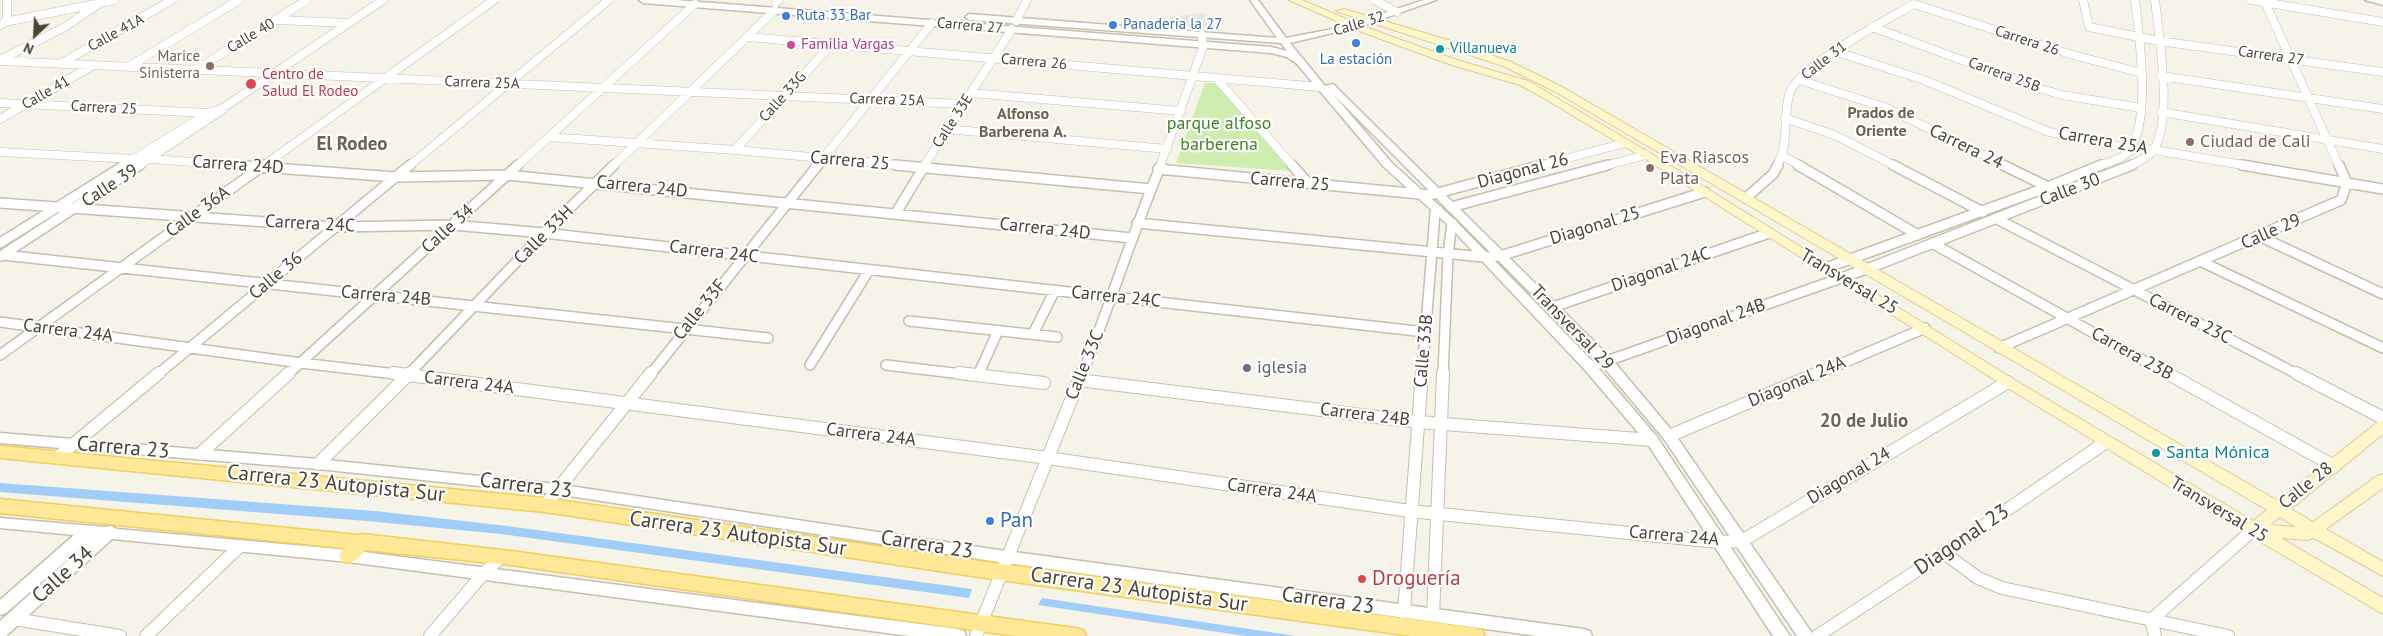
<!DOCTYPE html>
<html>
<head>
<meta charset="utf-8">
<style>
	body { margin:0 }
	#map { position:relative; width:2383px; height:636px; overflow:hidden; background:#f6f3e9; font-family:"PT Sans",sans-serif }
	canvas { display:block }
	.north { position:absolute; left:10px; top:10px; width:50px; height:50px; -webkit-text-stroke:4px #fff; paint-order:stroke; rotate:205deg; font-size:14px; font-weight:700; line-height:20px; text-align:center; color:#4b4436 }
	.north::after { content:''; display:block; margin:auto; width:18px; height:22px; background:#4b4436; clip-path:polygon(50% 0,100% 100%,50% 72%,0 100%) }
</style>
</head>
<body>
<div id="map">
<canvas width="2383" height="636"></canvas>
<div class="north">N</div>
</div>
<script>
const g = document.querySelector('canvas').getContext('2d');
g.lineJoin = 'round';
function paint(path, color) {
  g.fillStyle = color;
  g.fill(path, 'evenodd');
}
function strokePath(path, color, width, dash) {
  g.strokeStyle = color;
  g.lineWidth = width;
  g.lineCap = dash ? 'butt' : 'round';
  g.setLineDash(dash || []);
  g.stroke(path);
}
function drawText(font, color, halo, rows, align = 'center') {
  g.font = font + ' "PT Sans",sans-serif';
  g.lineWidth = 4.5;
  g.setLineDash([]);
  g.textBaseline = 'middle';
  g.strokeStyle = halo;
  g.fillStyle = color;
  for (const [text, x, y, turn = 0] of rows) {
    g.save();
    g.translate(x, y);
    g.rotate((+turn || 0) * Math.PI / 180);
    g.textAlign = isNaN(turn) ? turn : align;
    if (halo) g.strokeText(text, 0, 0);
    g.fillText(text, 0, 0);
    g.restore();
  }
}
paint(new Path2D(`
	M1205,83H1216L1291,171L1176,163Z`), '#cdeeae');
paint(new Path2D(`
	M1203,13L1220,31L1191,30L1190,26H1178L1170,17Z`), '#e7e5e1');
paint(new Path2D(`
	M0,483L375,511L507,526L972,589L969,598L501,534L367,521L0,492Z
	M1042,598L1296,636H1245L1038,605Z`), '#a0cef8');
const minorFar2 = new Path2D(`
	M1374,0L1397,12
	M2083,0L2089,27L2159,41L2383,72
	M2251,0L2383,22
	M2264,0L2339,166
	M776,3L779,0
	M278,20L348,23
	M1016,21L1027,0
	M5,22L115,0
	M1,25L7,19V0
	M1872,27L2038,88L2062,95L2141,108
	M748,37L1320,87
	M1834,51L1924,80L2049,132L2132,149L2154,150L2249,166
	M0,60L65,27L100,3L99,0
	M0,61L964,104
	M60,64L172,0
	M128,67L239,0
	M194,71L307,0
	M2161,76L2383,109
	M1216,78L1293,166
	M1799,80L1887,108L2006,166
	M971,93L1181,111
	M0,103L209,113
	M2161,112L2383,149
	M1785,118L1837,136L1895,166
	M0,119L90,67
	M946,129L1167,149
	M549,137L735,150L908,166
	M735,150L832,44
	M0,152L133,159
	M1783,156L1801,166
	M151,159L250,166
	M123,166L208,113L223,108L383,0
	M138,166L222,110
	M263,166L494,0
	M409,166L609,0
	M517,166L695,4
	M613,166L775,10
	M817,166L932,23
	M924,166L1012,29
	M1160,166L1203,47L1202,35
	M1538,166L1625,143
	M1604,166L1646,155
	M1777,166C1789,144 1783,119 1789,95C1797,66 1887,20 1914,4L2073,55L2142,73
	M2098,166C2106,163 2120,160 2126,154C2153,127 2139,36 2135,0
	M2129,166C2137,162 2149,158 2154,149C2173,117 2159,37 2155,0`);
const minorFar1 = new Path2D(`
	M233,165L396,177L507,175L1132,238
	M895,165L1151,189
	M1292,165L1308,183
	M1798,165L1918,235
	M1893,165L1983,212
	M2003,165L2048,187
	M2242,165L2383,189
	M1158,169L1430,195L1542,165
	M1746,198L1773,174L1778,165
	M0,203L336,227L453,225L544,233L1425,332
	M1451,207L1608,165
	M896,213L925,165
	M1997,219L2299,375
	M1137,223L1484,257L1500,256L1705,192
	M2261,237L2383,294
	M0,243L125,165
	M1932,243L2169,375
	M3,255L768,338
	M1,256L140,165
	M2200,261L2383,348
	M1826,268L2048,187L2101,165
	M1553,307L1769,233
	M909,321L1057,337
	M0,322L301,363L404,375
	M1033,334L1055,290
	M1999,348L2341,200L2347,183L2339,165
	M0,355L264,165
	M810,365L869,270
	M886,365L970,375
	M1590,367L1872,267L2132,165
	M157,375L410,165
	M287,375L518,165
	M408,375L544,233L614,165
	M650,375L818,165
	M978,375L998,331
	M1082,375C1110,305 1132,234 1161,165
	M1422,375L1435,213L1438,210
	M1443,375L1448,254L1452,223
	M1815,375L1925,328`);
const minor = new Path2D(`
	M393,373L1048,458L1410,511L1719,542L1742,541L2008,382
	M959,373L1044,383
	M2167,373L2332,465
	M2296,373L2383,418
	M1079,380L1418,422L1652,440
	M1669,436L1818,373
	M200,454L289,373
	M58,457L159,373
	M318,464L410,373
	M545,505L651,373
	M1944,553L1978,578L2002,588L2228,636
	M1404,612L1422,373
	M1433,615L1443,373
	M14,619L120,636
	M146,636L240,546
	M430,636L484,573L501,557
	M976,636L1082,373
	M1817,636L1944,553L2106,442
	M2155,636L2151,620L2253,530`);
const tertiary = new Path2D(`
	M639,0H675L1271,47L1287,51L1281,43L969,20L965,17L969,14L1277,38L1250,0H1258L1286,38L1338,28L1424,0H1436L1362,26L1290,43L1325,86L1333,84L1611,358L1674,433L1814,636H1797L1664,439L1601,364L1332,93L1392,163L1456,221L1595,364L1657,437L1790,636H1773L1647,443L1585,370L1448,225L1384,167L1297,64L1287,57L1271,53L643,3Z
	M2365,0H2383V5Z
	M0,433L318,459L556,484L992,549L1584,629L1590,631L1592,636H1537L992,561L556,494L318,469L0,443Z
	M0,518L105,527L111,526L117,529L349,550L958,629L964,631L966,636H909L349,562L112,539L6,636H0V621L94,537L6,613L0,615V600L74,535L0,528Z`);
const secondary = new Path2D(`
	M1289,0H1302L1365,27L1457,60L1528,81L1650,153L2013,379L2253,521L2267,510L1554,91L1503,66L1336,11L1344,9L1448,40L1511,62L1562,87L2278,501L2378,422L2383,421V434L2291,509L2313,522L2377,476L2383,474V488L2326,529L2383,562V576L2314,538L2308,540L2281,538L2383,598V614L2247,534L2003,385L1642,157L1542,97L1520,85L1449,64L1359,31ZM2280,517L2296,527L2270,525Z`);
const primary = new Path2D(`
	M0,446L545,498L986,562L1474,628L1482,630L1485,636H1412L986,578L545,512L0,458Z
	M0,499L357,535L362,534L511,551L1075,628L1083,630L1086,636H1015L511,565L365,550C358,559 354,565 342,561L339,556L344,548L0,513Z`);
strokePath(minorFar2, '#c6bfad', 9);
strokePath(minorFar1, '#c6bfad', 12);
strokePath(minor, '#c6bfad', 14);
strokePath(tertiary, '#c6bfad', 3);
strokePath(secondary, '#dbcd94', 2);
strokePath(primary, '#f1ce5d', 3);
strokePath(minorFar2, '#fff', 8);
strokePath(minorFar1, '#fff', 9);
strokePath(minor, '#fff', 12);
paint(tertiary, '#fff');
paint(secondary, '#fff6ca');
paint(primary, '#ffe999');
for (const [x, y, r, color] of [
	[786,16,5,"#3f7fe0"],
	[1113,25,5,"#3f7fe0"],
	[1356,43,5,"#3f7fe0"],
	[791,45,5,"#d1479c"],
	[1440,49,5,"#0f9aa8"],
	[210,66,5,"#8d6e63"],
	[251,84,6,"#e0444e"],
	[2190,142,5,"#8d6e63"],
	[1650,168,5,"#8d6e63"],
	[1247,368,5,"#6b7280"],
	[2156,453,5,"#0f9aa8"],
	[990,521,5,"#3f7fe0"],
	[1362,579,5,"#e0444e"]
]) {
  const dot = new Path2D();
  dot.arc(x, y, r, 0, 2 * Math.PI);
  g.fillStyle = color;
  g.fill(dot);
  strokePath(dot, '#fff', 2);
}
drawText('15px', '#366cbe', '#fff', [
	["Ruta 33 Bar",796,16],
	["Panadería la 27",1123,25],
	["La estación",1356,60,"center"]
], 'left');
drawText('15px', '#4b4436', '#fff', [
	["Calle 32",1359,24,-17],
	["Carrera 27",970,26,5],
	["Calle 41A",116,33,-29],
	["Calle 40",251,36,-31],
	["Carrera 26",2027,41,18],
	["Carrera 27",2271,56,8],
	["Calle 31",1824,61,-38],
	["Carrera 26",1034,62,5],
	["Carrera 25B",2004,75,20],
	["Carrera 25A",482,83,2],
	["Calle 41",46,93,-30],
	["Calle 33G",783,97,-48],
	["Carrera 25A",887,100,2],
	["Carrera 25",104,108,3],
	["Calle 33E",953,121,-57]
]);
drawText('15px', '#b23c85', '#fff', [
	["Familia Vargas",801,45]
], 'left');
drawText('15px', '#0d838f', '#fff', [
	["Villanueva",1450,49]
], 'left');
drawText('15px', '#785e54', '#fff', [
	["Marice",200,57],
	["Sinisterra",200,74]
], 'right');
drawText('15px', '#be3a42', '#fff', [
	["Centro de",262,75],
	["Salud El Rodeo",262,92]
], 'left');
drawText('bold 16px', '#6f634c', '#fff', [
	["Prados de",1881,113],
	["Oriente",1881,131],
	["Alfonso",1023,114],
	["Barberena A.",1023,132]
]);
drawText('18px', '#418422', '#fff', [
	["parque alfoso",1219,124],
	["barberena",1219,145]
]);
drawText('18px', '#4b4436', '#fff', [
	["Carrera 25A",2103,141,10],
	["Carrera 24",1966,147,26],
	["Carrera 25",850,161,5],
	["Carrera 24D",238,165,4],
	["Diagonal 26",1523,171,-15],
	["Carrera 25",1290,182,5],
	["Calle 39",110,186,-33],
	["Carrera 24D",642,187,6],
	["Calle 30",2070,190,-21],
	["Calle 36A",198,212,-36],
	["Carrera 24C",310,224,3],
	["Diagonal 25",1595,226,-17],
	["Calle 34",448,229,-42],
	["Carrera 24D",1045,229,6],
	["Calle 29",2271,232,-24],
	["Calle 33H",544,235,-45],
	["Carrera 24C",714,252,7],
	["Diagonal 24C",1661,270,-19],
	["Calle 36",276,276,-40],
	["Transversal 25",1849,282,31],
	["Carrera 24B",386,296,5],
	["Carrera 24C",1116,297,6],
	["Calle 33F",700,310,-51],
	["Carrera 23C",2190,319,27],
	["Diagonal 24B",1716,322,-20],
	["Transversal 29",1572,328,46],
	["Carrera 24A",68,331,7],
	["Calle 33B",1424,351,-85],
	["Carrera 23B",2132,354,29],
	["Calle 33C",1085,365,-68],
	["Diagonal 24A",1797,382,-23],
	["Carrera 24A",469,383,7],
	["Carrera 24B",1365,415,7],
	["Carrera 24A",871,435,7],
	["Diagonal 24",1849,476,-31],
	["Calle 28",2306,486,-39],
	["Carrera 24A",1272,491,8],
	["Transversal 25",2219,510,31],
	["Carrera 24A",1674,536,5]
]);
drawText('18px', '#785e54', '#fff', [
	["Ciudad de Cali",2200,142],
	["Eva Riascos",1660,158],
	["Plata",1660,179]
], 'left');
drawText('18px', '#5b616d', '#fff', [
	["iglesia",1257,368]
], 'left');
drawText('18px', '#0d838f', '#fff', [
	["Santa Mónica",2166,453]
], 'left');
drawText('bold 19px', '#6f634c', '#fff', [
	["El Rodeo",352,145],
	["20 de Julio",1864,422]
]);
drawText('21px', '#4b4436', '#fff', [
	["Carrera 23",123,448,5],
	["Carrera 23 Autopista Sur",336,484,6],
	["Carrera 23",526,486,7],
	["Carrera 23 Autopista Sur",738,534,8],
	["Diagonal 23",1962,540,-34],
	["Carrera 23",927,545,9],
	["Calle 34",63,575,-42],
	["Carrera 23 Autopista Sur",1139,590,8],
	["Carrera 23",1328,601,8]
]);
drawText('21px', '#366cbe', '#fff', [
	["Pan",1000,521]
], 'left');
drawText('21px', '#be3a42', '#fff', [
	["Droguería",1372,579]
], 'left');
</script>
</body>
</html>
